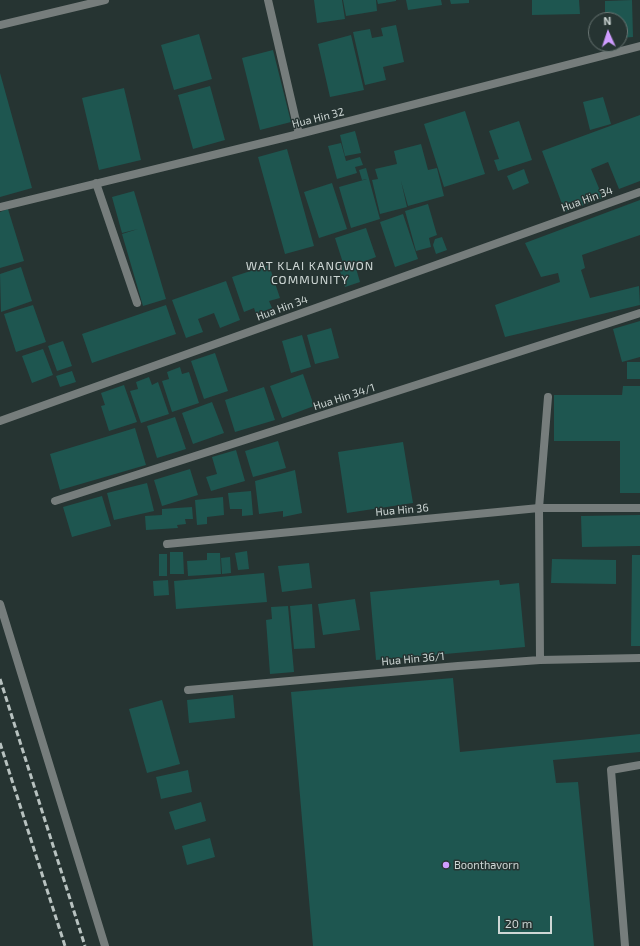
<!DOCTYPE html>
<html>
<head>
<meta charset="utf-8">
<style>
	body { margin:0 }
	#map { position:relative; width:640px; height:946px; overflow:hidden; background:#263432; font-family:"Exo 2",sans-serif }
	canvas { display:block }
	.north { position:absolute; left:588px; top:12px; width:40px; height:40px; box-sizing:border-box; background:#263432; border:1px solid #697573; border-radius:50%; rotate:357deg; font-size:11px; font-weight:700; line-height:16px; text-align:center; color:#ced7d5 }
	.north::after { content:''; display:block; margin:auto; width:14px; height:18px; background:#d09dff; clip-path:polygon(50% 0,100% 100%,50% 72%,0 100%) }
	.scale { position:absolute; left:498px; top:916px; width:54px; height:18px; box-sizing:border-box; border:2px solid #ced7d5; border-top:0; padding-left:5px; font-size:12px; line-height:14px; white-space:nowrap; color:#ced7d5; -webkit-text-stroke:3px #263432; paint-order:stroke }
</style>
</head>
<body>
<div id="map">
<canvas width="640" height="946"></canvas>
<div class="north">N</div>
<div class="scale">20 m</div>
</div>
<script>
const g = document.querySelector('canvas').getContext('2d');
g.lineJoin = 'round';
function paint(path, color) {
  g.fillStyle = color;
  g.fill(path, 'evenodd');
}
function strokePath(path, color, width, dash) {
  g.strokeStyle = color;
  g.lineWidth = width;
  g.lineCap = dash ? 'butt' : 'round';
  g.setLineDash(dash || []);
  g.stroke(path);
}
function drawText(font, color, halo, rows, align = 'center') {
  g.font = font + ' "Exo 2",sans-serif';
  g.lineWidth = 3;
  g.setLineDash([]);
  g.textBaseline = 'middle';
  g.strokeStyle = halo;
  g.fillStyle = color;
  for (const [text, x, y, turn = 0] of rows) {
    g.save();
    g.translate(x, y);
    g.rotate((+turn || 0) * Math.PI / 180);
    g.textAlign = isNaN(turn) ? turn : align;
    if (halo) g.strokeText(text, 0, 0);
    g.fillText(text, 0, 0);
    g.restore();
  }
}
paint(new Path2D(`
	M314,0H342L345,19L317,23Z
	M343,0H376L377,11L346,16Z
	M377,0H396V1L378,4Z
	M406,0H441L442,5L408,10Z
	M450,0H469V3L451,4Z
	M532,0H579L580,14L532,15Z
	M632,0L633,37L620,38V20H605V1Z
	M396,25L404,62L383,67L386,80L365,85L353,32L370,29L372,38L383,36L381,28Z
	M199,34L212,79L174,90L161,45Z
	M351,35L364,90L330,97L318,44Z
	M273,50L291,122L260,130L242,58Z
	M0,73L32,188L0,197Z
	M210,86L225,140L193,149L178,95Z
	M124,88L141,160L99,170L82,98Z
	M603,97L611,124L590,130L583,102Z
	M465,111L485,174L444,187L424,124Z
	M640,115V181L619,189L608,162L591,169L603,198L565,212L542,151Z
	M519,121L532,160L498,171L494,160L499,159L489,131Z
	M355,131L361,153L345,156L340,135Z
	M341,143L346,161L360,157L363,165L355,167L357,173L337,179L328,146Z
	M421,144L428,170L437,168L444,196L408,206L401,181L407,207L380,214L372,180L378,179L375,169L397,164L394,151Z
	M287,149L314,246L285,254L258,157Z
	M366,168L380,219L351,228L339,187L367,179L362,180L359,170Z
	M524,169L529,183L513,190L507,176Z
	M332,183L347,229L319,238L304,192Z
	M134,191L166,299L143,306L122,234L138,229L122,233L112,197Z
	M640,200V235L582,255L585,268L581,270L590,298L639,286L640,305L505,337L495,305L560,282L558,273L541,277L525,243Z
	M428,204L437,235L429,238L431,247L416,251L405,211Z
	M8,209L24,261L0,268V212Z
	M403,214L418,259L395,267L380,222Z
	M366,228L376,257L355,265L360,282L345,287L338,265L343,263L335,238Z
	M442,237L447,250L436,254L433,245L435,239Z
	M269,265L280,298L269,301L272,308L256,314L254,308L244,312L232,277Z
	M21,267L32,301L1,312L0,274Z
	M226,281L240,320L220,328L214,313L198,319L203,332L186,338L172,300Z
	M33,305L46,342L16,352L4,314Z
	M166,305L176,334L92,363L82,334Z
	M640,321V357L622,362L613,329Z
	M331,328L339,358L315,364L307,335Z
	M302,335L311,367L291,373L282,341Z
	M63,341L72,366L57,371L48,346Z
	M43,349L53,375L32,383L22,356Z
	M215,353L228,391L204,399L191,361Z
	M627,362H640V379H627Z
	M180,367L182,374L189,372L199,403L172,412L162,381L169,379L167,372Z
	M72,371L76,382L60,387L56,376Z
	M303,374L314,406L282,418L270,386Z
	M149,377L152,385L158,382L169,414L141,423L130,391L138,389L136,382Z
	M124,385L137,422L109,431L101,406L105,405L101,393Z
	M623,386H640V493H620V441H554V395H622Z
	M264,387L275,420L235,432L225,400Z
	M212,402L224,433L193,444L182,413Z
	M175,417L186,449L157,458L147,426Z
	M135,428L146,465L60,490L50,454Z
	M278,441L286,468L253,477L245,451Z
	M403,442L413,503L347,513L338,452Z
	M236,450L245,481L211,491L206,477L217,474L212,457Z
	M190,469L198,495L162,506L154,480Z
	M295,470L302,513L283,517V511L259,514L255,481Z
	M147,483L154,511L114,520L107,493Z
	M251,491L253,515L242,516V509H230L228,493Z
	M102,496L111,526L72,537L63,507Z
	M223,497L224,515L207,517V524L197,525L195,500Z
	M192,507L193,519H185L186,524L177,525L178,528L146,530L145,516L162,515V509Z
	M640,515V546L582,547L581,516Z
	M247,551L249,569L238,570L235,553Z
	M170,552H183L184,574H170Z
	M207,553H220L221,574L188,576L187,561L207,560Z
	M159,554H167V576H159Z
	M632,555H640V646H631Z
	M230,557L231,573L222,574L221,558Z
	M552,559L616,560V584L551,583Z
	M309,563L312,588L282,592L278,566Z
	M264,573L267,602L176,609L174,581Z
	M168,580L169,595L154,596L153,581Z
	M499,580L500,585L519,583L525,647L376,660L370,592Z
	M355,599L360,630L323,635L318,604Z
	M312,604L315,648L294,649L290,606Z
	M288,606L294,672L270,674L266,620L272,619L271,607Z
	M453,678L460,752L640,734V752L553,760L556,783L578,782L594,946H313L291,692Z
	M233,695L235,718L189,723L187,700Z
	M162,700L180,764L147,773L129,709Z
	M188,770L192,792L161,799L156,777Z
	M201,802L206,821L175,830L169,812Z
	M210,838L215,857L187,865L182,846Z`), '#1e5650');
strokePath(new Path2D(`
	M539,508L548,397
	M625,946L611,770L640,765`), '#767d7c', 8);
strokePath(new Path2D(`
	M268,0L299,134
	M0,25L105,0
	M96,183L137,303
	M0,207L299,134L640,46
	M0,421L640,192
	M55,501L640,313
	M539,508L540,660
	M167,544L539,508H640
	M0,604L105,946
	M188,690L458,666L540,660L640,658`), '#767d7c', 8);
strokePath(new Path2D(`
	M0,679L85,946
	M0,743L65,946`), '#b8c2c0', 3, [6, 3]);
for (const [x, y, r, color] of [
	[446,865,4,"#d09dff"]
]) {
  const dot = new Path2D();
  dot.arc(x, y, r, 0, 2 * Math.PI);
  g.fillStyle = color;
  g.fill(dot);
  strokePath(dot, '#263432', 1.5);
}
drawText('11px', '#ced7d5', '#263432', [
	["Hua Hin 32",318,118,-14],
	["Hua Hin 34",587,199,-20],
	["Hua Hin 34",282,308,-20],
	["Hua Hin 34/1",344,397,-18],
	["Hua Hin 36",402,510,-5],
	["Hua Hin 36/1",413,659,-5]
]);
drawText('11px', '#ced7d5', '#263432', [
	["Boonthavorn",454,865]
], 'left');
g.letterSpacing = '1px';
drawText('12px', '#ced7d5', '#263432', [
	["WAT KLAI KANGWON",310,266],
	["COMMUNITY",310,280]
]);
g.letterSpacing = '0px';
</script>
</body>
</html>
